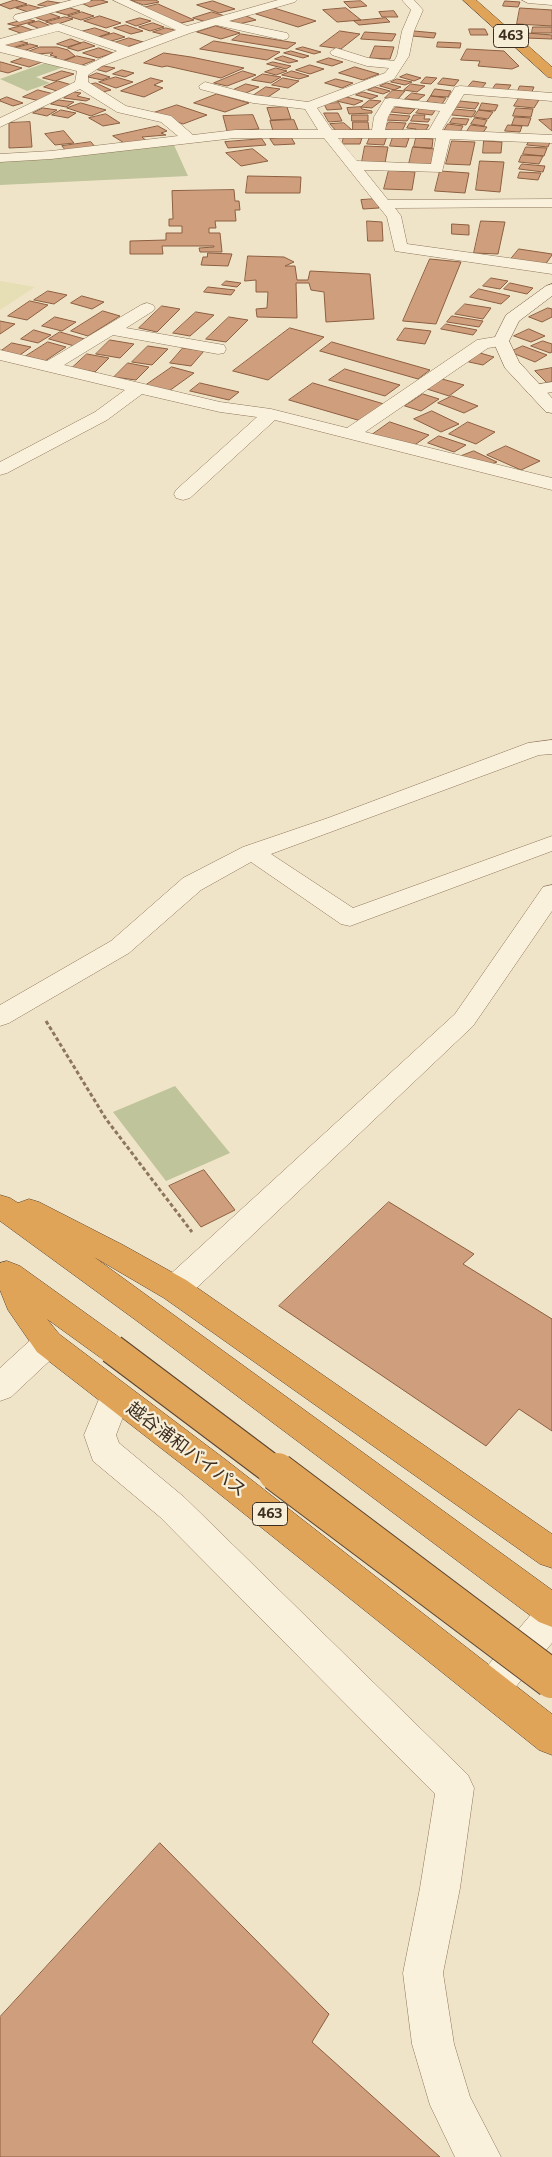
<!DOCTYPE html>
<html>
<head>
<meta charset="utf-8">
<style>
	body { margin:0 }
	canvas { display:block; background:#f0e4c8 }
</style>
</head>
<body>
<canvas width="552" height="2157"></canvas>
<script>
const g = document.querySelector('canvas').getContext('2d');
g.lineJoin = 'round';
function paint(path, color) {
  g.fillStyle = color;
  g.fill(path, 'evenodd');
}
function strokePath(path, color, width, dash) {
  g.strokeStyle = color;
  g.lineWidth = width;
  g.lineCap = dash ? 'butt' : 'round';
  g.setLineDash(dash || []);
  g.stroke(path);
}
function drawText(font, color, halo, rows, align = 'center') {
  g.font = font + ' Bitter,"Noto Sans JP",serif';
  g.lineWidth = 4.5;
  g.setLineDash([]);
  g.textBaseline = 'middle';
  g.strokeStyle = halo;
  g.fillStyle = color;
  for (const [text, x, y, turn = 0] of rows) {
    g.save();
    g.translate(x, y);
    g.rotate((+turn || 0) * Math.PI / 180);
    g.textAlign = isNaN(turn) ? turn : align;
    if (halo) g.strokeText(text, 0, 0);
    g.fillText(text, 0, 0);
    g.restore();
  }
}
paint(new Path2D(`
	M0,281L35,287L0,310Z`), '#e6deb5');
paint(new Path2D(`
	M45,63L64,67L36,77L50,83L27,91L0,79Z
	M174,145L188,176L0,185V159Z
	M175,1086L230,1153L166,1181L113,1112Z`), '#bfc49a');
const building = new Path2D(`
	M15,0L27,4L10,9L0,5Z
	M94,0H101L108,2L90,7L81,3Z
	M131,0H156L159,2L144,5Z
	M48,1L60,3L50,7L38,5Z
	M213,1L235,9L219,13L197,5Z
	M361,1L367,6L350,8L344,2Z
	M505,1L520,2L518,7L503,6Z
	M158,4L194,20L177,24L142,8Z
	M29,5L44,9L31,13L16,8Z
	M70,8L80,11L67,15L56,12Z
	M274,8L316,21L298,27L256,14Z
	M346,8L361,20L337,22L323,10Z
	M520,8L552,10V26L517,24Z
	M394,11L398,17H382L379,12Z
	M82,12L94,16L81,20L68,16Z
	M212,12L225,16L206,22L193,18Z
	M49,13L60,17L45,21L34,17Z
	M100,16L121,23L106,28L84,21Z
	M246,16L256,20L239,24L230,21Z
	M65,17L73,19L55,25L46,22Z
	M140,18L151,21L136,26L126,22Z
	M386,18L390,22L359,25L354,21Z
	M27,19L35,21L16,26L8,24Z
	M39,21L51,26L40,29L28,24Z
	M153,23L164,27L150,31L139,27Z
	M126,25L143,31L131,34L114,28Z
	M21,26L35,31L23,34L9,29Z
	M216,26L240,33L221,39L197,32Z
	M533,27H552V33H532Z
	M95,28L110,33L95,38L80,32Z
	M166,28L178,31L165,35L153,32Z
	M469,29H485L488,35H471Z
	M340,31L360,34L341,49L320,46Z
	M414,31L436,33L434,38L412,36Z
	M365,32L396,34L392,41L361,39Z
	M114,33L125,37L108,42L97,38Z
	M527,33L552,35V39L526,38Z
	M241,34L296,43L287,49L232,40Z
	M129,38L143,42L123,48L110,44Z
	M71,39L81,43L67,47L57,44Z
	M19,41L28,43L12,48L4,45Z
	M214,41L280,52L267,60L200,49Z
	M84,42L95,46L78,51L68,48Z
	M438,42L461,43L460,48L437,47Z
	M30,44L38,46L23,51L15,48Z
	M375,46L394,47L390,59L370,58Z
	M40,47H57L68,50L75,56L62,61L54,58L57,57L50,55L53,53H50L37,54L27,52Z
	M303,47L321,52L314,54L296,49Z
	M99,48L113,53L98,58L83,53Z
	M467,49L504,51L519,66L512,69L478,66L480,61L461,60Z
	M291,51L309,56L303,58L284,53Z
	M164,53L191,57L244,68L221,78L167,66L162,67L144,63Z
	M77,56L95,60L80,66L62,62Z
	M283,56L298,61L289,63L275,59Z
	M25,57L42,62L29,67L11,62Z
	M329,58L343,62L332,66L317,62Z
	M0,62H1L22,68L8,73L0,71Z
	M273,62L291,66L286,69L267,64Z
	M310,65L324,69L310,74L296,70Z
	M104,66L115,68L106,72L95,69Z
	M355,67L379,74L363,80L339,73Z
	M276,68L287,71L276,75L265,72Z
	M122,70L134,73L125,77L113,74Z
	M62,71L74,74L55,81L43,78Z
	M243,71L256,75L227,86L214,83Z
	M292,71L309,76L299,79L282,75Z
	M97,73L110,77L102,80L88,77Z
	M263,74L281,77L271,83L252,80Z
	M407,74L421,78L414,81L400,77Z
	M116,77L133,82L116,88L99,82Z
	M426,77L437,78L431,84L421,83Z
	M151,78L163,81L154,85L163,88L144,97L121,91Z
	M283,78L299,81L288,88L272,85Z
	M443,78L459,80L454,86L438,84Z
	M336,79L353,83L342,88L325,83Z
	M397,79L412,82L405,85L391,82Z
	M58,81L72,85L57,91L44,87Z
	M473,81L486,83L481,89L468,87Z
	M96,83L111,90L103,92L88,85Z
	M387,83L401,87L394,90L380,86Z
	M246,84L259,87L246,93L233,90Z
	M411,84L425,86L417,92L404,90Z
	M496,84L511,85L507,91L492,90Z
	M520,86L534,87L531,94L517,93Z
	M266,87L280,89L268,97L254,95Z
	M375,87L390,91L383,94L368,90Z
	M435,89L451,91L448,97L431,96Z
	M38,90L54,94L40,101L23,97Z
	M393,90L405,91L398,99L385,98Z
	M74,92L81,93L77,96L90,99L86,101L64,98Z
	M363,92L378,96L371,99L356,95Z
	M412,93L425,95L418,100L405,99Z
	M217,94L249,103L225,112L194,103Z
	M342,96L363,101L354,105L332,100Z
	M431,96L446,98L442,104L427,102Z
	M7,97L23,103L13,106L0,101V100Z
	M519,98L539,100L534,108L514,106Z
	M59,100L74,102L66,107L51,104Z
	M370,100L381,101L372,108L361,107Z
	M460,101L479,103L475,109L455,107Z
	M81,103L106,110L91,116L67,108Z
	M339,103L342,109L327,110L324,104Z
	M482,103L498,105L495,111L479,110Z
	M177,105L207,115L183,124L153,113Z
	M287,107L291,119L271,120L267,108Z
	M361,107L362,109L372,111V113L349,114L347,108Z
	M396,107L415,109L410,114L391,112Z
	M421,107L436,109L432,115L416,113Z
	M43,108L57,110L47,116L33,113Z
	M516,108L533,109L531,117L513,116Z
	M455,109L476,111L472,117L452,115Z
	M61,110L76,113L68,118L52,115Z
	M479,110L493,112L488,119L474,117Z
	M324,113H338L342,121L329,122Z
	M106,114L120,123L103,126L89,118Z
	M387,114L410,116L407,121L385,120Z
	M253,115L259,129L227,131L223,116Z
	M352,115H368V121H352Z
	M414,115H425L424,119H430L428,122L411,121Z
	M515,117L531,118L528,126L512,125Z
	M453,118L469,119L466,125L450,123Z
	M475,118L487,120L484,126L471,124Z
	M552,119V131L539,120Z
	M294,120L298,130L273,131L270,121Z
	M30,122L32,147L9,148V123Z
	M353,122H368L369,130H353Z
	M389,122L406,123L402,131L384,130Z
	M344,123L352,130L337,132L330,124Z
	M410,123L429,125L424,133L415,132L416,129L407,128Z
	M448,124L463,126L460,132L444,131Z
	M471,125L487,127L482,134L466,133Z
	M508,125L522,126L520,132L505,131Z
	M158,126L167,131L161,133L166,135L142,137L149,143L129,146L113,136Z
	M64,131L74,143L55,145L45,134Z
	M371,135L387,136L384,145L367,144Z
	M291,137L295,144L274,145L270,139Z
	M344,137L362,138L360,144H342Z
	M393,137L409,138L406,147L390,146Z
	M416,138L433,139L432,148L414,147Z
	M262,139L266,145L228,148L225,142Z
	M530,140L550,142L548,147L527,145Z
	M452,141L475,142L470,165L446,164Z
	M484,141L502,142L501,153H483Z
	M91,142L96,148L66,151L62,146Z
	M365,146L388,147L385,163L362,162Z
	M413,147L435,149L431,165L409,164Z
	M526,147L547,148L544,156L523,154Z
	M253,149L268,161L241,166L226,153Z
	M522,155L543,156L539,164L519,162Z
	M480,161L504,162L500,192L476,190Z
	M522,164L545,166L543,172L519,169Z
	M389,170L415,172L412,190L384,189Z
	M440,171L469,173L465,193L435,191Z
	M520,172L541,173L538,180L518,178Z
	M248,176L301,177L300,193H246Z
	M234,190L235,201H239L240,210H235L236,221H215L216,228H209V233H220L222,252H200L199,248L214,247V246H162L163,254H130V241L166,240V233H182V226H169V219H173L172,191Z
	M377,199L379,208L363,209L361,200Z
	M367,221L382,222L383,241H368Z
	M481,221L505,222L498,254L474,253Z
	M452,224L469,225V235L452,234Z
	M519,249L552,254V255L545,265L510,260Z
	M208,253L232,254L228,266L201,265L203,257H207Z
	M248,256L284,257L294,262L285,266H295L297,280H308L310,271L370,274L374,319L326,322L324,292L311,290L309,283H296L297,318L257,317L256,309L267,308L268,292H256V280L245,281Z
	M430,259L461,262L436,324L403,321Z
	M491,278L508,281L500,289L483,286Z
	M226,281L241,283L237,287L222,285Z
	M510,283L533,288L527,294L504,289Z
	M208,287L235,290L231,295L204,292Z
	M479,289L510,296L501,304L470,297Z
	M48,291L67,295L54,304L34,300Z
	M82,296L104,302L92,309L71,303Z
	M30,301L48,305L27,320L8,316Z
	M465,304L491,308L483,319L455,314Z
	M162,306L180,309L157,332L139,328Z
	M548,308L552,309V317L542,322L529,317Z
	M103,311L120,316L88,336L71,331Z
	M196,312L214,315L190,336L173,333Z
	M452,316L483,321L479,327L447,322Z
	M55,317L76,322L62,331L42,326Z
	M229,317L248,320L226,342L206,339Z
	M0,321L15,324L0,334Z
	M446,324L477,330L473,335L441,329Z
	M290,328L324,337L268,380L233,371Z
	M405,328L431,331L425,344L397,340Z
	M529,329L545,336L531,342L514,336Z
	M34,330L51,335L38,343L21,339Z
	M60,332L88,340L78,347L49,339Z
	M110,340L134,344L120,358L96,354Z
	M543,341L552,344V352L550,353L531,346Z
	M48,342L66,347L45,361L26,356Z
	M332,342L430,370L418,379L320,351Z
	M12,343L31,347L20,355L1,351Z
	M148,346L168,349L152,365L132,362Z
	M523,346L547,355L535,362L510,352Z
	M183,348L204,351L191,366L170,363Z
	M480,353L494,357L483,365L469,362Z
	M87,354L109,358L95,372L72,368Z
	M128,363L149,367L136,380L114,377Z
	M172,367L194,373L169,391L146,385Z
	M552,368V382L547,383L535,371Z
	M345,369L400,385L385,396L329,380Z
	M442,379L464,385L449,396L427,389Z
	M200,383L239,392L229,400L190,391Z
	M313,383L384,404L361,421L289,400Z
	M423,394L439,399L421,411L405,406Z
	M452,396L478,406L464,413L438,403Z
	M432,411L459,424L441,432L414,419Z
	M390,422L429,435L413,446L373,434Z
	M468,422L495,432L476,444L449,434Z
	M439,436L466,445L454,452L428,443Z
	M506,446L540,461L521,470L487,455Z
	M474,451L497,462L491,464L461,456Z
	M204,1170L235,1210L201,1227L169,1186Z
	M389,1202L474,1254L463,1264L552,1319V1431L519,1409L486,1446L279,1306Z
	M160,1843L329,2014L312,2042L440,2157H0V2017Z`);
paint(building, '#cf9f7d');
strokePath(building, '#8d5f41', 1);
const street = new Path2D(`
	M72,0H91L89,2L19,22L13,18L15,15Z
	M113,0H129L187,26L278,0H297L295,2L229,21L287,33L289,36L287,39L283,40L216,25L190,33L102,66L88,75V82L126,106L171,116L193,135L235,130H318L305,109L253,103L200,89L199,86L205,82L254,95L308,102L385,73L389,68L367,66L332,55L330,52L336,48L368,58L394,61L397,56L402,31L411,10L402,0H414L423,10L414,31L409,56L394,79L317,108L332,130H372L374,117L385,99L390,98L445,104L455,87L460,86L552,93V101L464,94L442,130L552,135V143L450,139L442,172L364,170L388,200L552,199V207L395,208L401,216L407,244L552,264V274L395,251L387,217L324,138H235L51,159L0,162V154L51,151L178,136L161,122L117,112L80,89L0,127V118L75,82L77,71L0,52V39L58,23L129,47L176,30ZM58,31L117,51L85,66L5,45ZM394,106L440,111L429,130H385L388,117ZM338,138H436L431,164L357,161Z
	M522,0H552V5L528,3Z
	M147,303L153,305L155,308L153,311L126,328L218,344L224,345L226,349L224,353L218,354L113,335L64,365L220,402L271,409L347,428L477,340L501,336L507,337L509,341L507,345L488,348L365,432L552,478V490L275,420L190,498L183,500L176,498L174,494L176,490L257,417L220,412L142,394L107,420L7,473L0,475V462L95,412L125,390L0,360V350L47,361L141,305Z
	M552,382V392L535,395L529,394L526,390L529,386Z
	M552,740V754L539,755L271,854L353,908L552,836V851L350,926L341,924L251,862L201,890L129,953L9,1023L0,1026V1005L111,941L183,878L243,847L328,818L528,743Z
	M552,885V911L473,1026L186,1298L175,1301L164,1298L160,1289L164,1280L455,1014L543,887Z
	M48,1330L59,1334L64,1343L59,1352L11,1397L0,1401V1368L37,1334Z
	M115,1383L126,1387L131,1396L116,1435L119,1443L184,1497L468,1775L474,1788L460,1888L443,1973L454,2044L470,2097L501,2157H455L430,2105L412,2044L403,1973L420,1888L435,1794L160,1517L93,1461L84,1435L104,1387Z
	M552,1600V1643L504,1701L491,1706L478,1701L473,1689L478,1677L539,1605Z`);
const secondary = new Path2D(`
	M552,284V296L519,321L509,341L519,362L552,398V413L546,412L505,368L493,341L506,315L546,286Z`);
const highway = new Path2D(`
	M463,0H476L552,67V78L548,77Z
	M0,1195L10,1198L18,1203L29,1199L39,1202L123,1245L186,1280L552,1534V1568L540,1564L164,1298L94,1257L552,1590V1627L539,1622L137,1321L0,1221Z
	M7,1261L20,1266L123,1340L128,1349L123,1358L112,1362L101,1358L47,1319L59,1334L226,1460L552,1714V1755L539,1750L202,1480L37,1352L8,1310L0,1290V1263Z`);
strokePath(street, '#8d765c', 1);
strokePath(secondary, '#6f573f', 1);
strokePath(highway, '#5b4430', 1);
strokePath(new Path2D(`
	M46,1021L106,1119L192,1232`), '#8d765c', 3, [4, 2.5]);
paint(street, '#faf1dc');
paint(secondary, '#faf1dc');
paint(highway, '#e0a458');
const highwayBridgeFar1 = new Path2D(`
	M112,1349L278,1474`);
const highwayBridge = new Path2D(`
	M277,1472L552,1679`);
strokePath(highwayBridgeFar1, '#5b4430', 31, []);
strokePath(highwayBridge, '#5b4430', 40, []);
strokePath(highwayBridgeFar1, '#e0a458', 29);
strokePath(highwayBridge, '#e0a458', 38);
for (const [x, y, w] of [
	[511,36,35],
	[270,1514,35]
]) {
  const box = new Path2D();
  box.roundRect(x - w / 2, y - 11.5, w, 23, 4);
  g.fillStyle = '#f7eed8';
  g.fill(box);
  strokePath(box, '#3d2e20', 1);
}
drawText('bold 14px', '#3d2e20', null, [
	["463",511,36],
	["463",270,1514]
]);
drawText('18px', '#3d2e20', '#f7eed8', [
	["越谷浦和バイパス",186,1450,37]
]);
</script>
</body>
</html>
